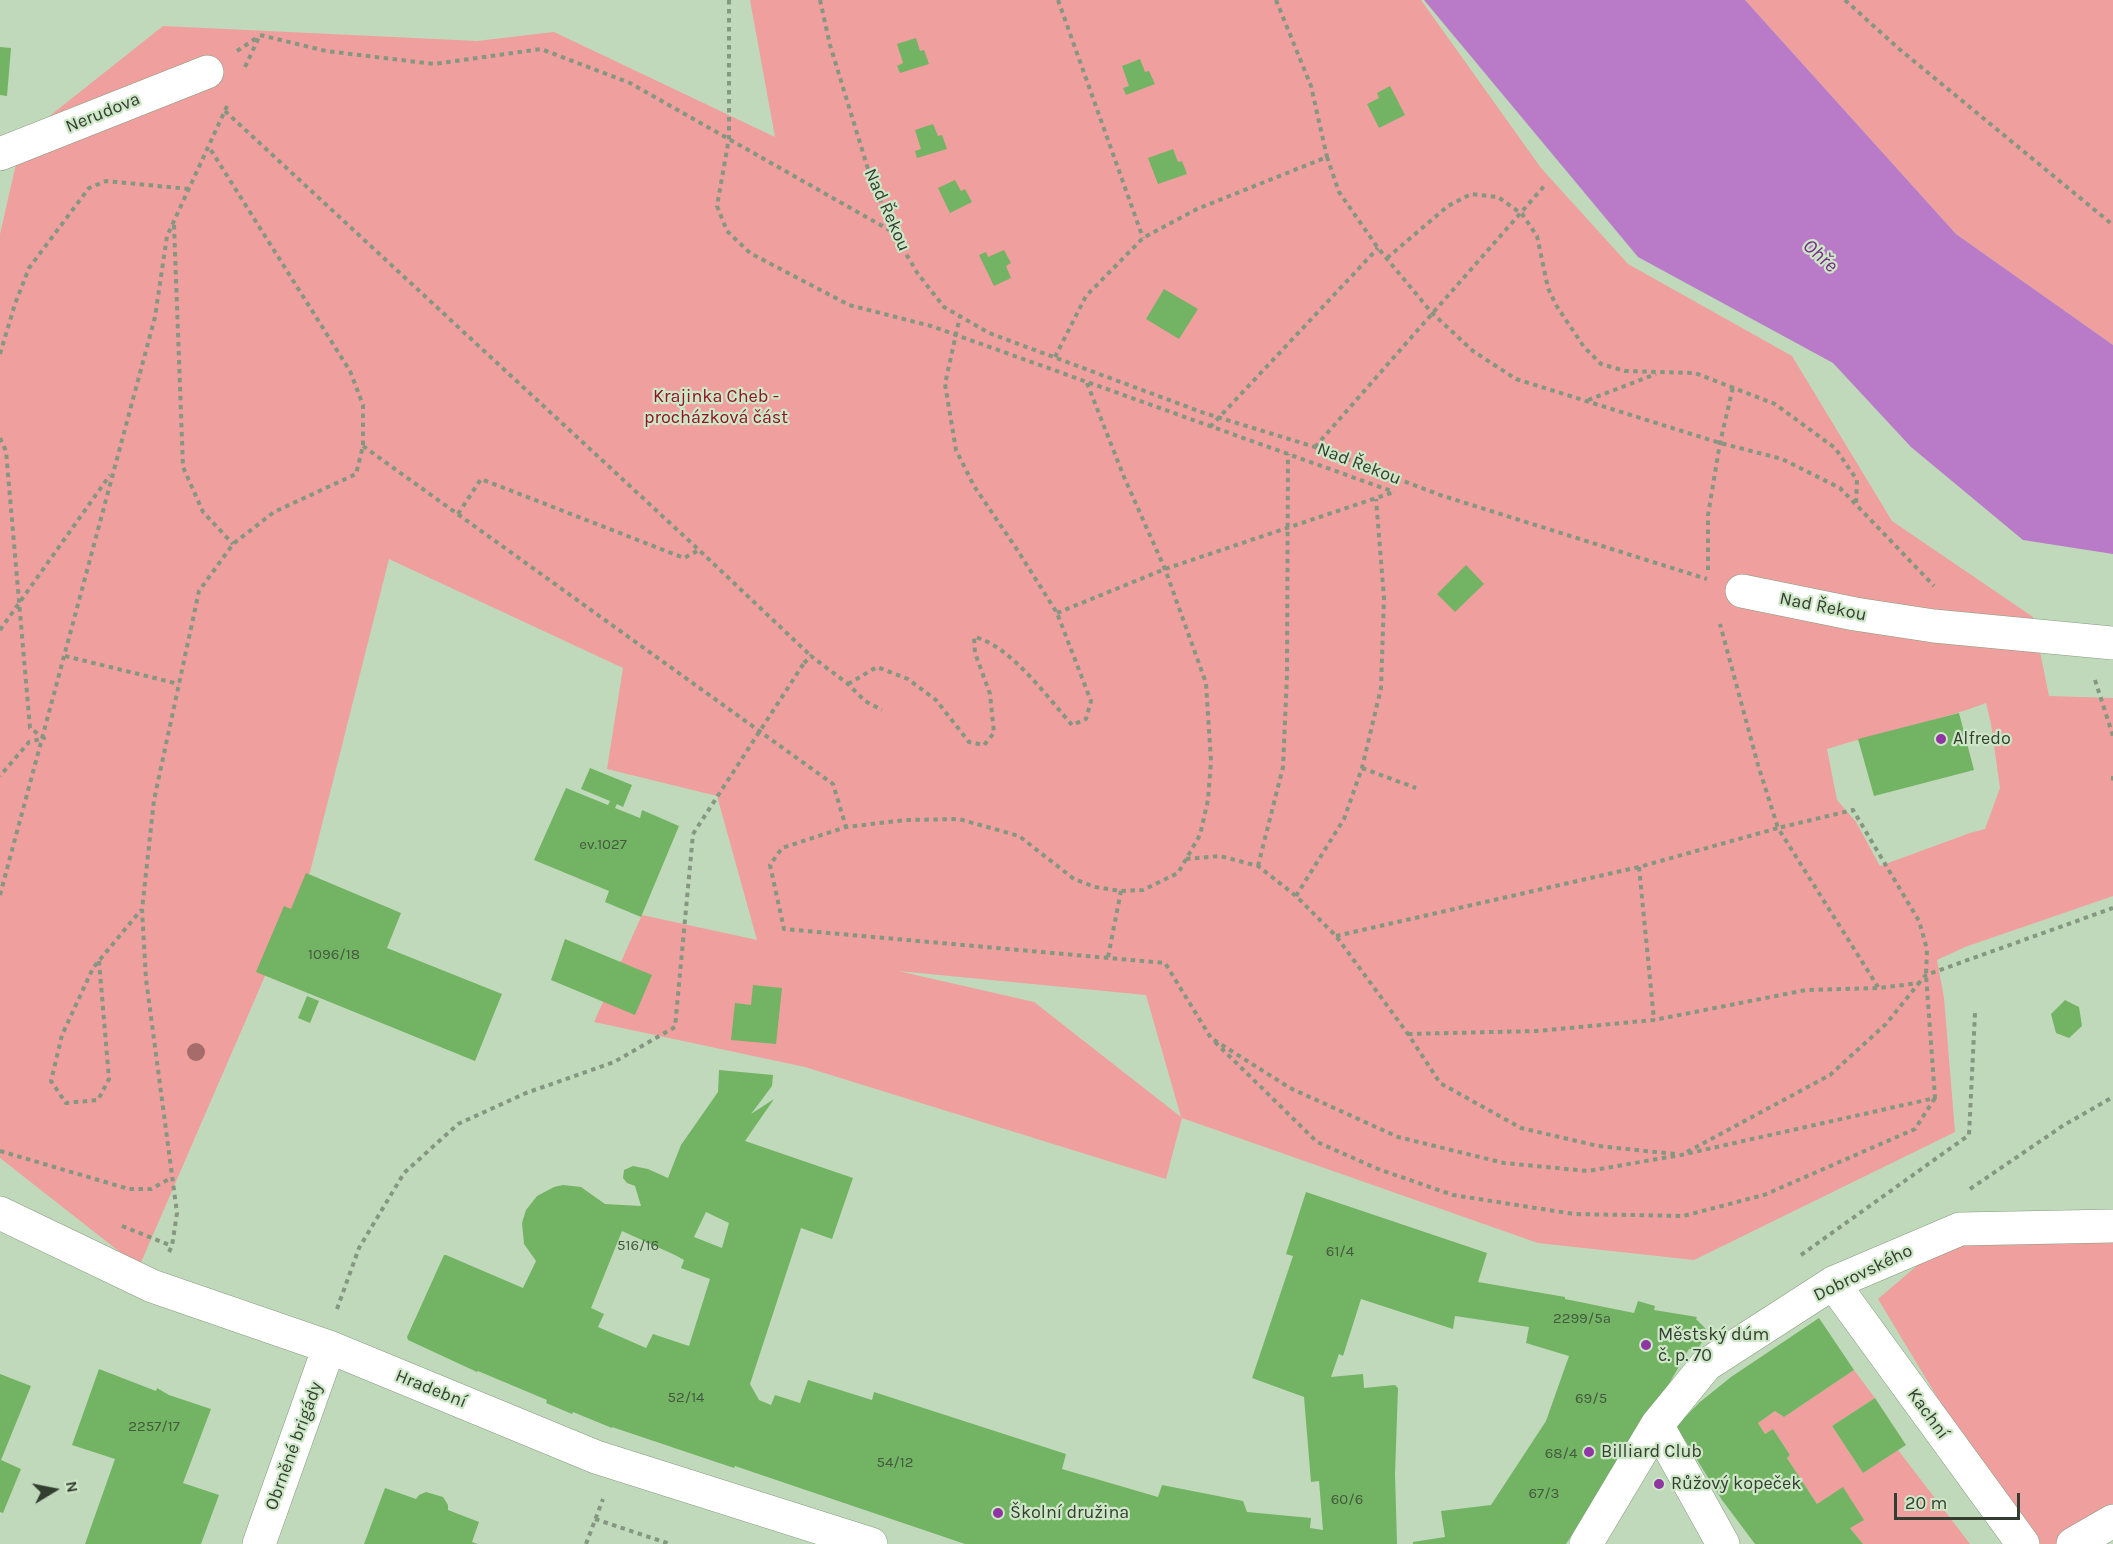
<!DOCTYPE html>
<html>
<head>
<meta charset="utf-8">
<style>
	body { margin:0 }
	#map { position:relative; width:2113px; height:1544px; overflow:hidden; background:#c0d9ba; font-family:Karla,sans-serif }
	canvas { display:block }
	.north { position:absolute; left:24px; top:1460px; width:60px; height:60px; -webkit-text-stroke:4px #cde7c7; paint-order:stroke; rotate:80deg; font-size:16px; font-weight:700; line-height:24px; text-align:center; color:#333d30 }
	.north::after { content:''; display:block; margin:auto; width:21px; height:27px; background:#333d30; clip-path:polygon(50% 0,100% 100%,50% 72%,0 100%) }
	.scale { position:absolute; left:1894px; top:1493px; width:126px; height:27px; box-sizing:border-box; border:3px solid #333d30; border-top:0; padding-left:8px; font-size:18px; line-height:21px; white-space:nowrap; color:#333d30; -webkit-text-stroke:4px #cde7c7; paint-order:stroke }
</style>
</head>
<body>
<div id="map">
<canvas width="2113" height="1544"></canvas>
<div class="north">N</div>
<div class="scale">20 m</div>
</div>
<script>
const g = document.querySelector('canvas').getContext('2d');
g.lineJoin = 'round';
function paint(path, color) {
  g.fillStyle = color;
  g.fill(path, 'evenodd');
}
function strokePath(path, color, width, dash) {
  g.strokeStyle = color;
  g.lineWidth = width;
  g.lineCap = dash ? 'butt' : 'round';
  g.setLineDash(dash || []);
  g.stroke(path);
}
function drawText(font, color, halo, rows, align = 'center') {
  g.font = font + ' Karla,sans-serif';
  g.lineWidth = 4.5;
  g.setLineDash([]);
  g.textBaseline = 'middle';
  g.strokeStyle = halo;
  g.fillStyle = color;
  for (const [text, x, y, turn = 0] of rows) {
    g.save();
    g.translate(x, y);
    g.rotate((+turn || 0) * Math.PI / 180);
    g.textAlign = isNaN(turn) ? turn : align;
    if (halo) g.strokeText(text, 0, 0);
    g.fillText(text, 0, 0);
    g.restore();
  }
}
paint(new Path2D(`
	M750,0H1421L1541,168L1628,264L1792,356L1892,521L2033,617L2049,696L2113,698V896L1965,947L1937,960L1944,998L1955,1132L1694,1260L1538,1243L1182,1118L1166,1179L805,1067L594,1022L642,915L757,940L717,796L607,769L623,668L389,559L310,872L139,1267L0,1158V234L22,138L163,26L477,41L554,32L775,137ZM1986,703L1991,724L2000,788L1985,829L1970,833L1880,866L1856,822L1837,800L1827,749C1879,732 1934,723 1986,703ZM898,971L1146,995L1181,1117L1034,1002Z
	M1745,0H2113V345L1956,234Z
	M2113,1226V1521L2073,1544H2026L1878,1299L1960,1229Z
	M1854,1370L1875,1398L1832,1426L1863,1473L1898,1450L1970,1544H1863L1850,1528L1817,1504L1787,1458L1790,1455L1773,1429L1765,1434L1758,1423L1775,1411L1784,1417Z`), '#ef9f9e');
paint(new Path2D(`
	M1424,0H1745L1956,234L2113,345V554L2023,540L1911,447L1833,363L1638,257Z`), '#b97bc8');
paint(new Path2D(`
	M916,38L920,51L924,50L929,64L900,73L897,66L903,63L897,44Z
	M0,47L11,48L7,96L0,95Z
	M1140,59L1145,72L1149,71L1155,84L1126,95L1123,88L1129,86L1122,66Z
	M1390,86L1405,115L1379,128L1367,104L1379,98L1377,93Z
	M933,124L938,136L942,135L947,149L917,158L915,151L921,149L915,130Z
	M1173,149L1178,162L1182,161L1187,174L1158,184L1148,158Z
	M955,180L961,191L965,189L972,202L950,213L938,188Z
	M1004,250L1011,263L1006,266L1011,278L994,286L979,255L986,252L988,257Z
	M1164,289L1198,309L1179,339L1146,319Z
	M1466,565L1484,584L1455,612L1437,594Z
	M1959,713L1974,770L1874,796L1858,739Z
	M590,768L632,785L623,807L617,804L615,808L640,818L642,810L679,826L641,917L605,902L609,891L534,860L566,788L608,805L610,801L581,789Z
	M306,873L401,913L387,948L502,994L475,1061L256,972L284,906L291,909Z
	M565,939L652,975L635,1015L551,980Z
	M753,985L782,988L776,1044L731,1040L735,1003L751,1005Z
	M307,996L319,1001L310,1023L298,1018Z
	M2065,1000L2079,1007L2082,1026L2069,1038L2056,1033L2051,1014Z
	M719,1070L773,1075L772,1086L751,1114L774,1099L745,1141L853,1178L832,1239L801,1228L750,1384L759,1400L771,1405L775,1395L800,1403L808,1380L872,1400L874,1392L1066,1454L1062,1469L1158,1497L1162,1485L1243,1501L1247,1512L1311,1518L1310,1528L1323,1530L1319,1481L1311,1482L1304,1397L1252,1378L1293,1256L1286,1254L1306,1192L1487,1253L1478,1282L1565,1297V1299L1634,1313L1638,1301L1655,1306L1654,1310L1697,1317L1696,1319L1708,1331L1698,1349H1689L1662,1396L1566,1544H1413V1542L1445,1537L1441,1511L1491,1505L1546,1421L1569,1356L1526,1343L1529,1327L1455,1316L1453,1329L1361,1299L1343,1356L1339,1354L1331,1377L1363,1374L1364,1388L1395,1385L1398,1388L1395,1474L1397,1544H965L735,1466L734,1468L612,1427V1428L573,1412L572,1414L546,1403L547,1400L478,1371L477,1372L408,1340L407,1337L444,1255H446L523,1288L536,1261L524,1244L522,1223L526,1210L537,1196L554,1187L563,1185L581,1187L605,1204L641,1206L635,1186L627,1183L623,1178L624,1170L633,1166L648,1169L668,1178L681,1145L718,1092ZM706,1212L729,1223L722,1248L694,1237ZM622,1231L675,1255L684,1260L681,1268L710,1279L689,1346L653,1334L646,1348L598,1327L604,1314L591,1308Z
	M1819,1318L1854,1370L1784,1417L1775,1411L1758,1423L1765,1434L1773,1429L1790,1455L1787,1458L1817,1504L1843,1487L1864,1520L1850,1528L1863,1544H1755L1722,1500L1676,1426L1700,1402L1731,1377Z
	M99,1369L156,1391L157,1388L169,1395L211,1409L183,1483L219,1495L201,1544H85L115,1459L72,1445Z
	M0,1374L31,1386L1,1460L21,1469L3,1513L0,1512Z
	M1875,1398L1906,1445L1863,1473L1832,1426Z
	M385,1488L416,1499L419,1495L426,1492L443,1497L448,1505V1510L479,1522L472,1542L478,1544H364Z`), '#73b364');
const minor = new Path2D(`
	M0,154L207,72
	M1742,591L1855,614L1934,626L2113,643
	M0,1213L152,1286L329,1347L596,1457L871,1544
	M1833,1283L2023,1544
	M1657,1425L1723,1544
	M259,1544L329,1347
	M1586,1544L1657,1425L1706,1365L1833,1283L1960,1229L2113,1226
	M2073,1544L2113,1521`);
strokePath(minor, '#849c7e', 34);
strokePath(new Path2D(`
	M729,0V138L717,206L727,231L750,253L849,305L931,326L1394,492
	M820,0L830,45L868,169L893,232L918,274L944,307L989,333L1204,413L1315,447L1440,495L1707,579
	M1058,0L1143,238
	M1276,0L1311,86L1327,157
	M1845,0L1898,48L2113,225
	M260,35L326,51L434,64L541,49L630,83L891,231
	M237,51L258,37
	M245,67L260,35
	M225,111L699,550L811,656
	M174,225L183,467L203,512L233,544
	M1387,258L1448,206L1471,194L1498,197L1522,214L1537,236L1548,288L1556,305L1584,347L1601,364L1625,371L1695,373L1775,404L1835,448L1857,480L1856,505
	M0,354L15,304L29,268L89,188L106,181L189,189
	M1055,357L1086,296L1143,238L1197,209L1327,157L1339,192L1378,248L1432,313L1473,351L1516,379L1720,443L1782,459L1840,488L1934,586
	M1087,383L1124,477L1165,569L1206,683L1211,761L1208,800L1200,835L1178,873L1143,890L1121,891L1095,887L1074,879L1019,836L959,819L906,820L846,827L782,848L770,865L784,929L1165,963L1211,1038L1290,1088L1398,1137L1504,1163L1588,1171L1681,1155L1935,1098L1926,975L1927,949L1919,921L1853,810L1778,828L1758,765L1720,624
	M1588,400L1656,374
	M1210,427L1378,248
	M0,438L6,451L30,728L44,738L29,742L0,776
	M363,446L833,784L846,827
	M1315,447L1546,184
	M458,514L481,479L684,558L699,550
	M1708,570V515L1720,443L1733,387
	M1057,613L1165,569L1394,492
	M0,630L110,475
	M65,656L179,684
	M804,663L811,656L848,684L865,701L882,710
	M2095,680L2113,736
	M848,684L877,667L908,679L936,700L969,742L984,745L994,733L990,694L975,653L974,637C1009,644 1048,698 1072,725L1086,719L1091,701L1057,613L1018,551L974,486L956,450L945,384L960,316
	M1362,768L1416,788
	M2113,776V781
	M1186,859L1220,856L1258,866L1296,896L1336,936L1408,1034L1440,1083L1521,1128L1598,1146L1675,1154
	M1258,866L1283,767L1287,675L1288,454
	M1639,867L1654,1020
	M0,895L155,317L167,236L228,104
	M1296,896L1344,819L1362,768L1381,688L1384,598L1376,499
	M1336,936L1639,867L1778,828L1878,987
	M1108,957L1121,891
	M99,961L109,1079L98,1100L66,1103L51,1081L62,1035L93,968L141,910
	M1408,1034L1537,1031L1654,1020L1806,990L1879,988L1919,983L1926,975L2113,908
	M1215,1042L1317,1142L1378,1169L1453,1195L1574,1214L1683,1216L1764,1195L1915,1129L1935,1098
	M0,1151L129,1189H151L171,1178
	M1687,1152L1830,1075L1886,1024L1919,983
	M1970,1189L2064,1125L2113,1097
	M122,1226L172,1246
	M169,1252L172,1246L177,1213L146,979L142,910L154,800L199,591L233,544L274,512L356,474L363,446V405L350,371L209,147
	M1801,1255L1969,1135L1975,1013
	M337,1309L359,1248L404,1173L458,1124L526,1093L614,1062L675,1027L693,834
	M595,1519L670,1544
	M586,1544L603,1499`), '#859780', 4, [4.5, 4.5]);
strokePath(minor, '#fff', 33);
strokePath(new Path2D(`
	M693,834L804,663`), '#859780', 4, [4.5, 4.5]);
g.fillStyle = '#a66c69';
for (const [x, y] of [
	[196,1052]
]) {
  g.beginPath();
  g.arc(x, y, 9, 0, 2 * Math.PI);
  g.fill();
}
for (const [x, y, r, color] of [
	[1941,739,6,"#8f36a2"],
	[1646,1345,6,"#8f36a2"],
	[1589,1452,6,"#8f36a2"],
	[1659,1484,6,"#8f36a2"],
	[998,1513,6,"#8f36a2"]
]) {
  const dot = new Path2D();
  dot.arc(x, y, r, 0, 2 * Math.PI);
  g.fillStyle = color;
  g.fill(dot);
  strokePath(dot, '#cde7c7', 2);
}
drawText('15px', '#435a3d', null, [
	["ev.1027",603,845],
	["1096/18",334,955],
	["516/16",638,1246],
	["61/4",1340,1252],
	["2299/5a",1582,1319],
	["52/14",686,1398],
	["69/5",1591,1399],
	["2257/17",154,1427],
	["68/4",1561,1454],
	["54/12",895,1463],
	["67/3",1544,1494],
	["60/6",1347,1500]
]);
drawText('18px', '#333d30', '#cde7c7', [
	["Nerudova",103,113,-22],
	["Nad Řekou",887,210,66],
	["Nad Řekou",1359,464,21],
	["Nad Řekou",1823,607,11],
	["Dobrovského",1863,1273,-26],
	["Hradební",431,1389,22],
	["Kachní",1928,1414,54],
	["Obrněné brigády",294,1446,-70]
]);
drawText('18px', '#911227', '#cde7c7', [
	["Krajinka Cheb -",716,397],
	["procházková část",716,418]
]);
drawText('18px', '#333d30', '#cde7c7', [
	["Alfredo",1953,739],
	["Městský dúm",1658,1335],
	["č. p. 70",1658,1356],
	["Billiard Club",1601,1452],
	["Růžový kopeček",1671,1484],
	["Školní družina",1010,1513]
], 'left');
drawText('italic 20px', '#792d89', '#cde7c7', [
	["Ohře",1820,256,42]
]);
</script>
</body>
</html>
